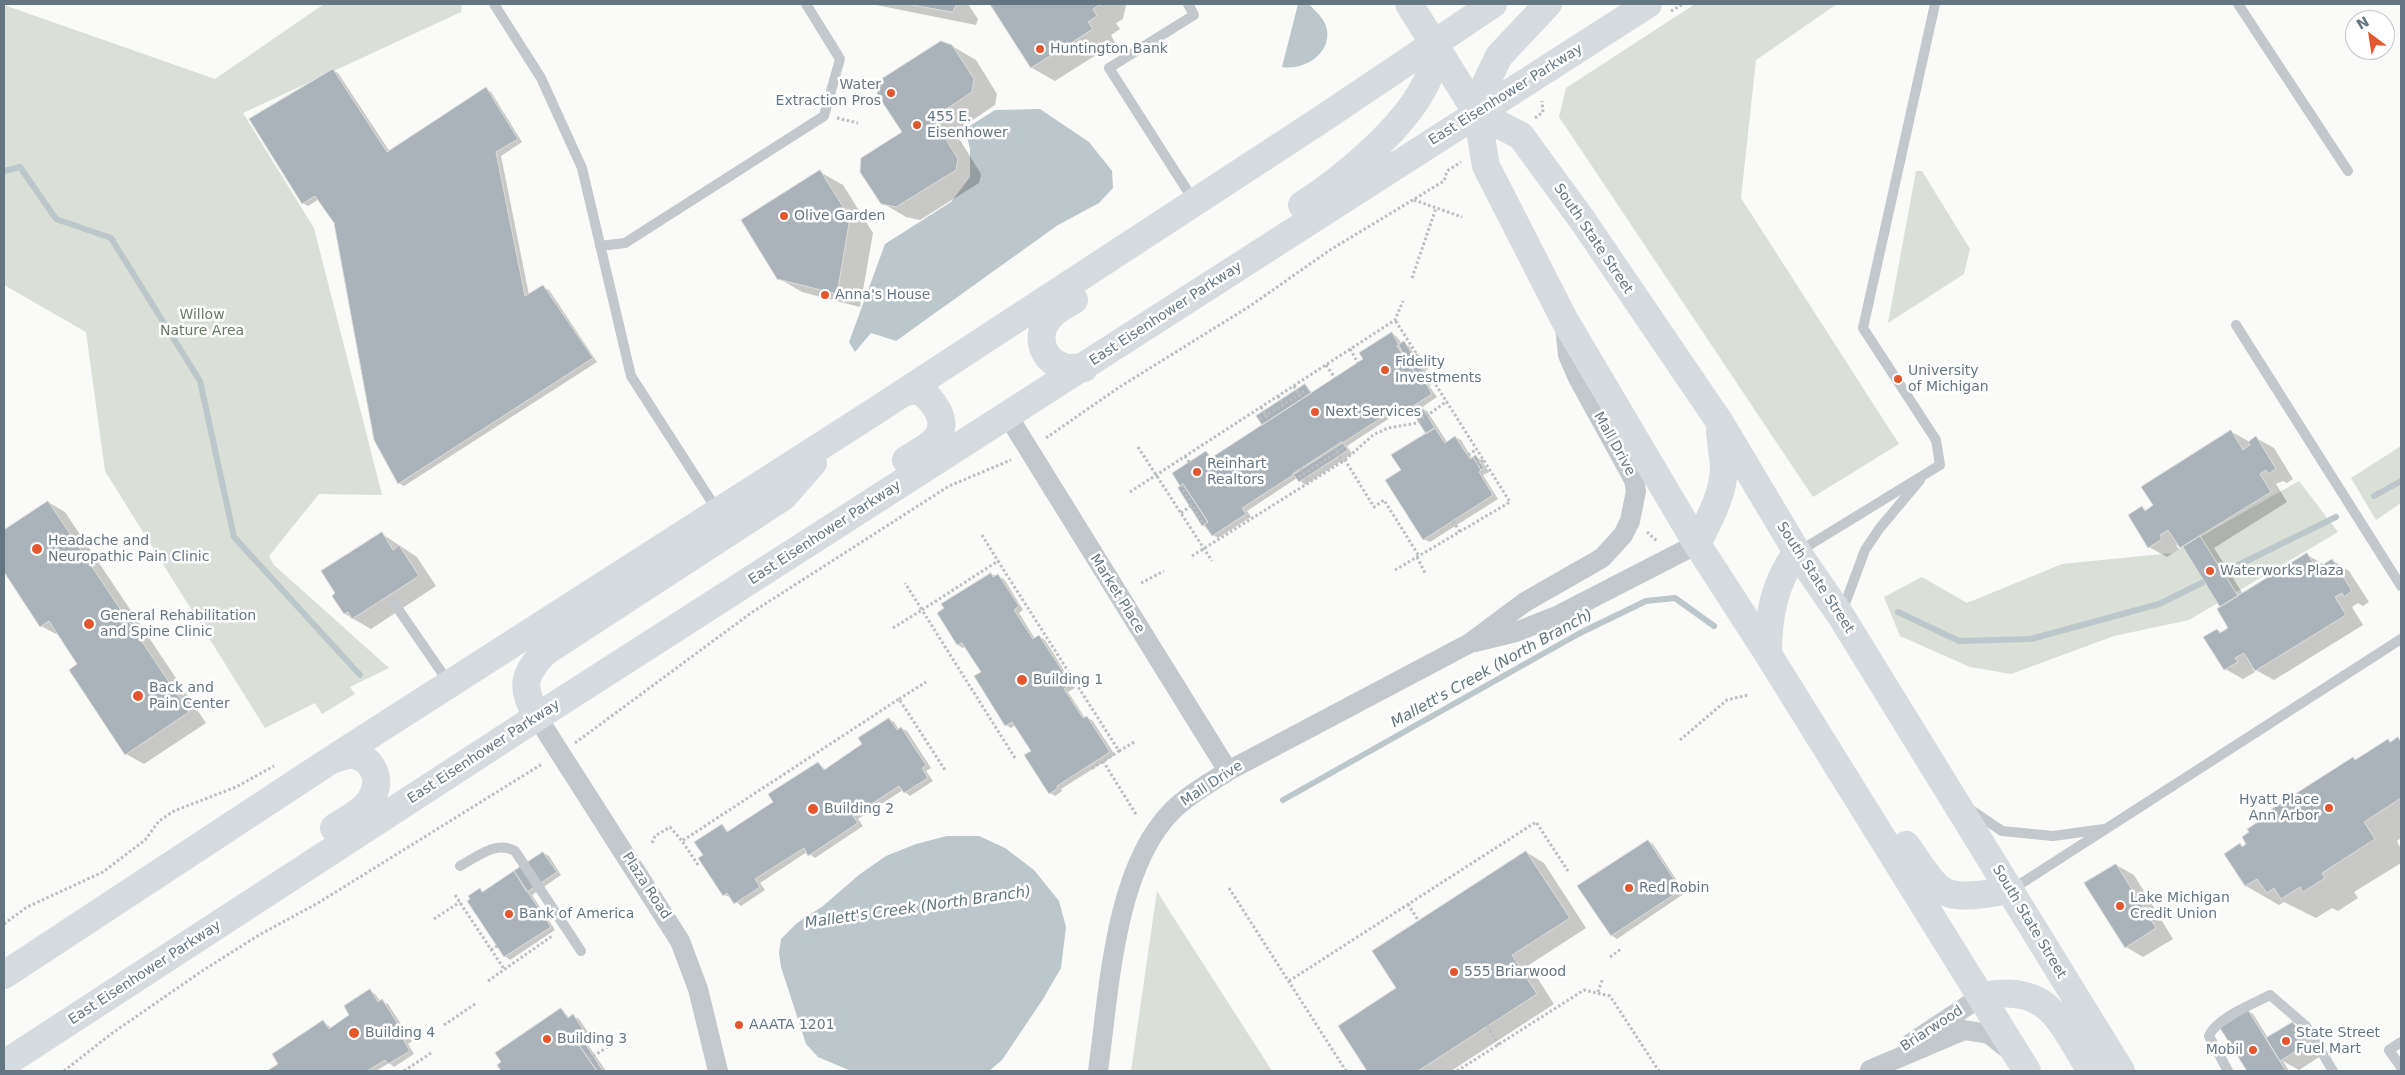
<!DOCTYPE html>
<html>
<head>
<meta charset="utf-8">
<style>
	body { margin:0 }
	#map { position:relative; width:2405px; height:1075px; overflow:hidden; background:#fafaf8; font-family:"DejaVu Sans",sans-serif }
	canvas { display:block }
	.frame { position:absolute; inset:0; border:5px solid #657683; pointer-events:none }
	.north { position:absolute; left:2345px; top:10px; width:50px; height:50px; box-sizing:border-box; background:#fff; border:1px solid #c1c8cd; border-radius:50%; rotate:329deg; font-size:14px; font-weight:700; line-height:20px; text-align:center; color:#657683 }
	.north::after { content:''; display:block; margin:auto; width:18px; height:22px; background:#e4572e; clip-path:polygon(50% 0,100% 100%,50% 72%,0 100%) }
</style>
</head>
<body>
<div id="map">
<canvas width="2405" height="1075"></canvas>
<div class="frame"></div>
<div class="north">N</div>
</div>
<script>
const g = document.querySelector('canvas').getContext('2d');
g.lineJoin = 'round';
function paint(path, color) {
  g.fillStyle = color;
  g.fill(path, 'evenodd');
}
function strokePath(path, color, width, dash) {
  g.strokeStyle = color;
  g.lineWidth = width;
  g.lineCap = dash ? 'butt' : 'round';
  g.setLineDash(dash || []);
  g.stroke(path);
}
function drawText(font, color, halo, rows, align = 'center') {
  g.font = font + ' "DejaVu Sans",sans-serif';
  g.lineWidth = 5;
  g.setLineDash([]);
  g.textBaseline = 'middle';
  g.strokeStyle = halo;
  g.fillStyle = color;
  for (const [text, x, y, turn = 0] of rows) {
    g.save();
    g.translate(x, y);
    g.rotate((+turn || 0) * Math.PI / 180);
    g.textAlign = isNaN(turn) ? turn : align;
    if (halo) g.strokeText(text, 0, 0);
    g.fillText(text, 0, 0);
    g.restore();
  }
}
paint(new Path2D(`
	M324,4H462L461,12L243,113L314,228L382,495L319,494L269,556L274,565L389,668L350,687L355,694L322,714L315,703L265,728L105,471L86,332L4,285V5L215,79Z
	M1695,4H1837L1756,60L1741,198L1899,444L1813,497L1559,117L1566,88Z
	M1916,171H1922L1970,249L1964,274L1888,323Z
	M2401,446V503L2376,520L2351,478Z
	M2299,481L2338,532L2189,620L2114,636L2011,674L1970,667L1900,636L1884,597L1922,577L1967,603L2062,564L2172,553Z
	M1157,891L1170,912L1272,1071H1131Z`), '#dadfd7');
paint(new Path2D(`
	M1298,4H1309C1315,11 1323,17 1326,26C1334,52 1305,71 1282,67Z
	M1040,109L1089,142L1112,171L1113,188L1099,203L1058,225L896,341L871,333L855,352L849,342L885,244L951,202L970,177V149L965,129L995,110Z
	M947,836H979L1005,848L1034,870L1059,901L1066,927L1061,968L1043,999L1002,1060L989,1071H851L818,1057L806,1044L781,967L779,953L781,939L797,923L823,906L860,874L886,856L916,844Z`), '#bbc7cb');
paint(new Path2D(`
	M871,4H968L978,19L976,25Z
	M992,4H1125L1126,5L1123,19L1116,23L1120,29L1111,35L1115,43L1055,81L1032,68Z
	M952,46L976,60L997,94L995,105L955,132L981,174L979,183L920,220L906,217L882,203L904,132Z
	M333,70L338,73L390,152L486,89L491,92L522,142L501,156L529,295L543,287L549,290L597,362L404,486L399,483L336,222L319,199L308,206L303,203Z
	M820,172L843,185L873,233L860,307L802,292L778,278Z
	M1392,333L1397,337L1402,344L1409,346L1433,383L1429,386L1437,397L1421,408L1427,411L1447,442L1455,437L1461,440L1472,459L1476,457L1481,460L1489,472L1483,475L1498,499L1430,542L1424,539L1403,471L1428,434L1414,412L1406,418L1399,412L1347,446L1352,454L1305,485L1297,478L1247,511L1251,517L1218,538L1213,535L1203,525L1174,474L1206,453L1213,458L1264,425L1305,386L1313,393L1365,360Z
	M2232,432L2250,442L2256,438L2274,448L2293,479L2287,483L2283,481L2276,484L2287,502L2214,548L2243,594L2307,555L2325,565L2332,560L2349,571L2369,602L2363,606L2358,603L2352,607L2363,625L2274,680L2252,668L2255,672L2243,679L2225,669L2217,630L2223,633L2230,629L2222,608L2187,551L2179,544L2176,545L2179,549L2167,557L2149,547L2142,507L2147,511Z
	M48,502L65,512L206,723L144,764L126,754L79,664L60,636L41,626L4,570V532Z
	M382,534L417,557L436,586L371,629L345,614L334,596Z
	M991,574L1004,579L1023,610L1019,613L1035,639L1039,636L1045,640L1075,688L1068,692L1085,718L1092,720L1115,755L1061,789L1062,791L1055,796L1050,793L1032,752L1016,725L1011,728L1006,725L982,672L966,646L963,648L958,645Z
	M889,719L894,722L899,730L901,728L907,731L931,768L926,771L933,781L910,796L903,790L858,819L863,826L815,858L807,852L760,883L765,890L741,906L731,897L724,895L704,856L722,826L729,832L775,802L818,763L826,770L864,745Z
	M2398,738L2401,740V838L2397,841L2401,849V863L2354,892L2358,898L2338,911L2332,908L2316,918L2284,902L2279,905L2246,886L2240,845L2244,847L2353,759L2357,761L2388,741L2391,743Z
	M1648,841L1653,844L1685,893L1617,939L1611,935Z
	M1526,852L1544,863L1586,928L1529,965L1554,1004L1451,1071H1368L1340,1027L1398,989Z
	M543,853L549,856L561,875L532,895L555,930L510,960L505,956L469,901L480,890L484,892Z
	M2116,865L2134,875L2173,939L2143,957L2126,947Z
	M370,991L375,994L381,1002L388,1004L412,1041L408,1044L414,1054L394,1067L389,1063L376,1071H269L280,1064L323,1021L331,1028L351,1015Z
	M561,1010L570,1018L573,1016L579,1019L591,1037L585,1041L606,1071H503L499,1066Z
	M2248,1011L2253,1014L2268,1038L2293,1024L2311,1034L2324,1054L2299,1070L2283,1061L2289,1071H2249L2222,1028Z`), '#0003');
strokePath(new Path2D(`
	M4,171L20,167L56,219L111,238L200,381L234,537L360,675
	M2374,496L2401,481
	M1898,612L1959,641L2031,639L2159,604L2336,517
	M1283,800L1580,633L1646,601L1675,598L1714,626`), '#bbc7cb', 6);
const building = new Path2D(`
	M907,4H955L956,5L953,12Z
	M990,4H1101L1093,9L1097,16L1088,22L1093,29L1031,68Z
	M941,41L952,45L974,79L972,92L933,118L958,159L956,170L896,207L881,204L860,172L861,158L902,132L877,94L880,80Z
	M333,69L387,152L486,87L518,139L496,152L525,296L543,285L593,358L398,484L374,440L334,223L315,196L302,204L249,119Z
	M820,170L850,218L837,294L777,279L741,220Z
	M1392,332L1407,361L1422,384L1425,382L1432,394L1399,415L1395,409L1242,508L1246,514L1212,536L1204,524L1208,522L1183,484L1180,486L1172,473L1206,451L1211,458L1363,359L1359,353Z
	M1404,341L1429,380L1422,384L1397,346Z
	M1305,384L1311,393L1262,425L1256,416Z
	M1422,407L1435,428L1426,434L1413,413Z
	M1435,428L1445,443L1455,436L1470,459L1473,457L1481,470L1479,472L1493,495L1423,540L1385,480L1401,470L1391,455Z
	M2231,430L2243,450L2250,445L2248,442L2256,436L2276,469L2268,474L2266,470L2260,474L2271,492L2180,548L2168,530L2160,535L2162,539L2148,548L2128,515L2142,506L2145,511L2153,505L2141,487Z
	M1342,442L1348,450L1299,482L1293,474Z
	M1476,455L1484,469L1481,470L1473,457Z
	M1183,484L1208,522L1202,526L1178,488Z
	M48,501L189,712L125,755L69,670L77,664L49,621L40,627L4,572V530Z
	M382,532L393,550L399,545L419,576L352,619L348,612L344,614L332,596L335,593L321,571Z
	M2200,536L2238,596L2220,607L2183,547Z
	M2307,553L2319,572L2326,568L2324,564L2332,559L2352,591L2344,597L2342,593L2335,597L2346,615L2255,671L2244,653L2235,658L2238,662L2224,670L2203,637L2217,629L2220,633L2228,628L2217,609Z
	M991,573L993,577L998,574L1019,606L1014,610L1033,639L1039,635L1071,684L1064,689L1083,718L1087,716L1110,752L1057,786L1058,788L1049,794L1024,755L1031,751L1012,722L1005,726L974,676L981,672L962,643L957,645L937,613L944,608L941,604Z
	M889,718L897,730L901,727L926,765L922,768L928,778L904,793L899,786L853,816L858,823L808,856L804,848L755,879L760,887L734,904L727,893L723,896L698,858L703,855L694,842L722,824L727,832L773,802L768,794L818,762L824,770L862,744L858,738Z
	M2398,737L2401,742V798L2364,822L2375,839L2322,873L2325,878L2303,892L2300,887L2281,899L2274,888L2267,893L2257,879L2245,886L2224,854L2240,843L2242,847L2246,844L2242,837L2249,832L2247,829L2258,822L2256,819L2353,757L2355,760L2388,739L2390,742Z
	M1648,840L1681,890L1611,936L1577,886Z
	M1526,851L1570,918L1512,955L1537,994L1418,1071H1367L1338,1026L1396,988L1372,951Z
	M543,852L557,872L527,892L514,871Z
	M2116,864L2156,928L2125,948L2084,883Z
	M514,871L551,927L504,957L467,901L470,899L468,896L480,888L482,892Z
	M370,989L378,1002L382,999L407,1038L404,1041L410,1051L388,1064L385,1060L367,1071H267L278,1064L272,1054L323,1020L329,1029L349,1015L344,1006Z
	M561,1008L568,1018L573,1014L586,1034L576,1041L597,1071H501L497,1065L501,1062L495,1053Z
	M2248,1010L2286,1071H2247L2220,1028Z
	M2293,1022L2307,1044L2280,1061L2266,1038Z
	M581,1037L603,1071H597L576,1041Z`);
paint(building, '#aab3b9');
strokePath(building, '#dcdcda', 1);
strokePath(new Path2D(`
	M1671,11L1683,4
	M837,118L858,123
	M1535,118L1543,112L1542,101
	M1414,200L1462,217
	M1412,278L1436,208
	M1350,349L1358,363
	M1407,361L1417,354
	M1326,365L1335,378
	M1294,386L1302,399
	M1278,396L1283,405
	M1261,407L1269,420
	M1260,419L1306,390
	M1046,438L1118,388L1250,306L1330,250L1444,181L1447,171L1461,162
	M1138,447L1212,561
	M1334,448L1343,462
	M1468,455L1477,449
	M1185,456L1189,462
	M1345,460L1373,435L1388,428L1417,423L1447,401
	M1477,464L1484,460
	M1301,469L1309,482
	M1299,477L1342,449
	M1182,485L1183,490L1202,521L1206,523
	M1130,492L1395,320L1403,301
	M1181,513L1192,505
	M1453,521L1460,532
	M1647,532L1658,542
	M982,535L998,561
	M1192,556L1345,460L1374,507L1384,500L1419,556
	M1417,557L1425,573
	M1395,570L1510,502L1395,320
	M1141,583L1164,571
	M893,628L922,610L905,583
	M899,699L926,682
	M1680,740L1727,700L1748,695
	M575,743L751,613L949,486L1011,460
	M1119,751L1136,741
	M1015,758L922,610L998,561L1119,751L1091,769
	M1103,761L1137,816
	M652,843L655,836L670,827L682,841
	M698,865L682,841L899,699L945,770
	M1229,888L1346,1071
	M455,895L504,969
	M1408,904L1418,920
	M434,919L460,902
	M4,924L27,907L103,872L145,840L159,821L174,811L236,787L274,766
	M491,950L497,946
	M1610,957L1621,949
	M488,981L552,936
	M1289,981L1536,822L1568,871
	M1598,992L1603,978
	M444,1025L475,1004
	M1487,1026L1499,1045
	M589,1059L609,1046
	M64,1071L111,1034L202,971L259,935L318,903L542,764
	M404,1071L431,1053
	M1457,1071L1584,990L1610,996L1659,1071`), '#bbbfc2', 3, [2.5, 2.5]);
strokePath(new Path2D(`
	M494,4L541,78L582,168L631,376L717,510
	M1188,4L1194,15L1109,68L1194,201
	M2238,4L2348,171
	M600,246L625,243L824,116L840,59L806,4
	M2236,325L2401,586
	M1798,552L1940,465L1936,440L1863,328L1935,4
	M394,603L449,683
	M1842,612L1865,550L1879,529L1920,480
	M1971,810L2002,831L2053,836L2104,829
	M460,866C477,857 496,840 515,851L581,951
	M2011,890L2401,639
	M2401,1042L2389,1050L2401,1067
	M2228,1071L2209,1036C2216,1018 2253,1004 2270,995L2306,1026L2333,1071`), '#c3c8cc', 10);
strokePath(new Path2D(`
	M1008,416L1228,771
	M1475,642L1516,632L1559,615L1697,544
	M537,717L680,941L698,989L718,1071
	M1911,1043L1982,996
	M1870,1070L1964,1030L1989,1034L2009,1050
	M1098,1071C1109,993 1114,869 1172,811C1188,795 1208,784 1228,771L1470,643L1525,602L1602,558L1623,535L1630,521L1636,491L1634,480L1578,378L1568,355L1565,325`), '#c3c8cc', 20);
strokePath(new Path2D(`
	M1409,4L1477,113L1486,166L1564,319L1697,544L1768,654L2027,1071
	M1477,113L1521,136L1583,221L1719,421L1797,552L1841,616L2121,1071
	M1477,113L1486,83L1499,56L1548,4
	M1302,205C1343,179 1403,129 1425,85C1432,73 1432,57 1434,44
	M1074,300C1066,305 1055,310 1049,318C1035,335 1041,360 1064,367C1070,369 1078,367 1084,368
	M903,393L917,389C932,398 951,421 936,439C929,447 915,454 906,460
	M1697,544C1709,520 1724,494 1724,466C1723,455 1721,443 1720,431
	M1768,654C1768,616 1774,583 1797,552
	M537,717C522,688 521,677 545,652L783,497L813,463
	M331,760C337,758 348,754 354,755C373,759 381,779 373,795C367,810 347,819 334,828
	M1906,845C1916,858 1926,877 1939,888C1955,902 1991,893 2011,890
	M4,975L331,760L880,408L1322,119L1493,4
	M1982,996C2050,983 2060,1022 2091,1071
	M4,1064L537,717L1648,4`), '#d6dbdf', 28);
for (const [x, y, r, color] of [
	[1040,49,5,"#e4572e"],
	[891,93,5,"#e4572e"],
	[917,125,5,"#e4572e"],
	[784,216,5,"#e4572e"],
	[825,295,5,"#e4572e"],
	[1385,370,5,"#e4572e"],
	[1898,379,5,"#e4572e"],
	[1315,412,5,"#e4572e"],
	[1197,472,5,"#e4572e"],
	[37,549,6,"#e4572e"],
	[2210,571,5,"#e4572e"],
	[89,624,6,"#e4572e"],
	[1022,680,6,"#e4572e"],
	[138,696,6,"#e4572e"],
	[2329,808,5,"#e4572e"],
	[813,809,6,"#e4572e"],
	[1629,888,5,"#e4572e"],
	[2120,906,5,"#e4572e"],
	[509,914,5,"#e4572e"],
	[1454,972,5,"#e4572e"],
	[739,1025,5,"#e4572e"],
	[354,1033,6,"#e4572e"],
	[547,1039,5,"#e4572e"],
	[2286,1041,5,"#e4572e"],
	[2253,1050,5,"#e4572e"]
]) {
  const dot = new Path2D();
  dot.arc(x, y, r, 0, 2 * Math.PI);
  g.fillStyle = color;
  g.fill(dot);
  strokePath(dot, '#fff', 2);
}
drawText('14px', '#657683', '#fff', [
	["Huntington Bank",1050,49],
	["Water",881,85,"right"],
	["Extraction Pros",881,101,"right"],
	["455 E.",927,117],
	["Eisenhower",927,133],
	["Olive Garden",794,216],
	["Anna's House",835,295],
	["Fidelity",1395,362],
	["Investments",1395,378],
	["University",1908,371],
	["of Michigan",1908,387],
	["Next Services",1325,412],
	["Reinhart",1207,464],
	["Realtors",1207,480],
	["Headache and",48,541],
	["Neuropathic Pain Clinic",48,557],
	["Waterworks Plaza",2220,571],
	["General Rehabilitation",100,616],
	["and Spine Clinic",100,632],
	["Building 1",1033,680],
	["Back and",149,688],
	["Pain Center",149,704],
	["Hyatt Place",2319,800,"right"],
	["Ann Arbor",2319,816,"right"],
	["Building 2",824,809],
	["Red Robin",1639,888],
	["Lake Michigan",2130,898],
	["Credit Union",2130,914],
	["Bank of America",519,914],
	["555 Briarwood",1464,972],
	["AAATA 1201",749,1025],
	["Building 4",365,1033],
	["State Street",2296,1033],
	["Fuel Mart",2296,1049],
	["Building 3",557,1039],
	["Mobil",2243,1050,"right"]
], 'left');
drawText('14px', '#657683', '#fff', [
	["East Eisenhower Parkway",1506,95,-32],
	["South State Street",1593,239,56],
	["East Eisenhower Parkway",1166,314,-33],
	["Mall Drive",1614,444,61],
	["East Eisenhower Parkway",825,533,-33],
	["South State Street",1815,578,57],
	["Market Place",1117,594,58],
	["East Eisenhower Parkway",484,752,-33],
	["Mall Drive",1212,784,-33],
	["Plaza Road",646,886,57],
	["South State Street",2029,922,59],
	["East Eisenhower Parkway",145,973,-33],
	["Briarwood",1932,1029,-33]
]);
drawText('14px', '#687a64', '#fff', [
	["Willow",202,315],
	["Nature Area",202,331]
]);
drawText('italic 15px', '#60757c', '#fff', [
	["Mallett's Creek (North Branch)",1492,669,-29],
	["Mallett's Creek (North Branch)",918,908,-8]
]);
</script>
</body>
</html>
